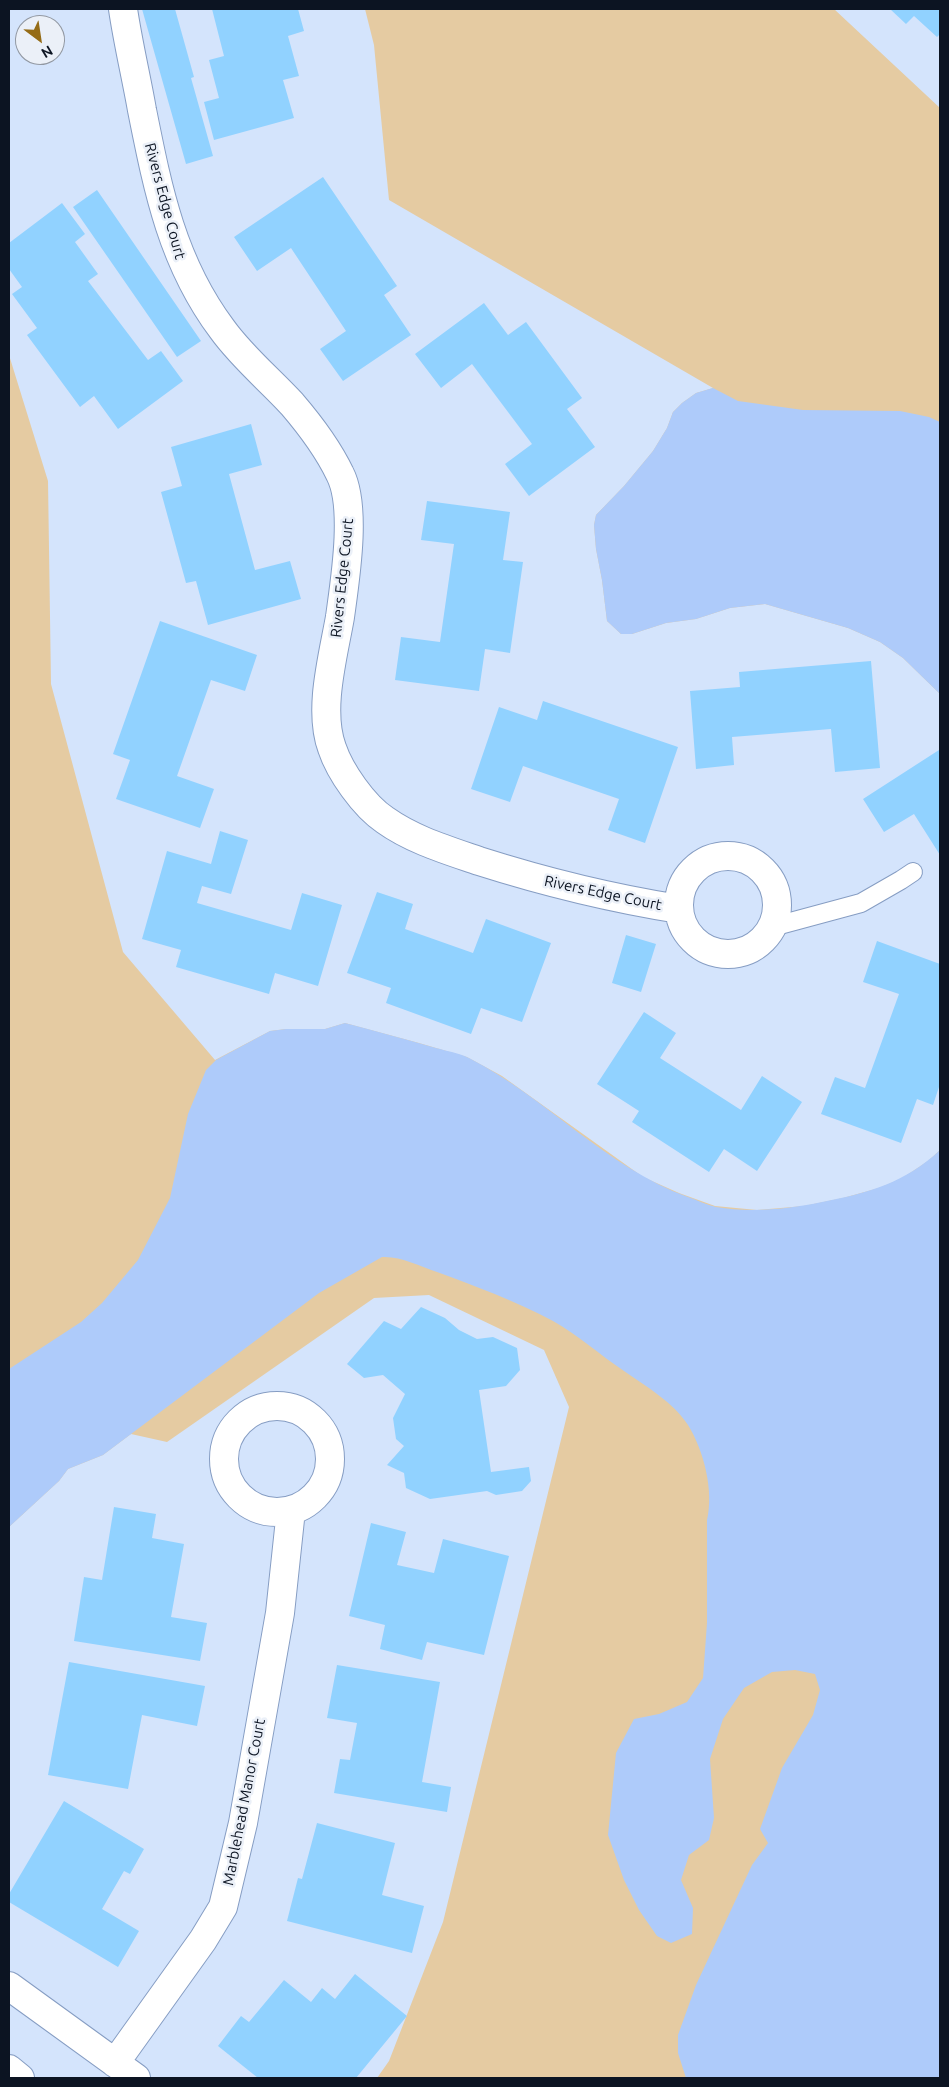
<!DOCTYPE html>
<html>
<head>
<meta charset="utf-8">
<style>
	body { margin:0 }
	#map { position:relative; width:949px; height:2087px; overflow:hidden; background:#d4e4fc; font-family:Ubuntu,sans-serif }
	canvas { display:block }
	.frame { position:absolute; inset:0; border:10px solid #0c1422; pointer-events:none }
	.north { position:absolute; left:15px; top:15px; width:50px; height:50px; box-sizing:border-box; background:#ebf0f8; border:1px solid #9298a2; border-radius:50%; rotate:149deg; font-size:14px; font-weight:700; line-height:20px; text-align:center; color:#0c1422 }
	.north::after { content:''; display:block; margin:auto; width:18px; height:22px; background:#956c17; clip-path:polygon(50% 0,100% 100%,50% 72%,0 100%) }
</style>
</head>
<body>
<div id="map">
<canvas width="949" height="2087"></canvas>
<div class="frame"></div>
<div class="north">N</div>
</div>
<script>
const g = document.querySelector('canvas').getContext('2d');
g.lineJoin = 'round';
function paint(path, color) {
  g.fillStyle = color;
  g.fill(path, 'evenodd');
}
function strokePath(path, color, width, dash) {
  g.strokeStyle = color;
  g.lineWidth = width;
  g.lineCap = dash ? 'butt' : 'round';
  g.setLineDash(dash || []);
  g.stroke(path);
}
function drawText(font, color, halo, rows, align = 'center') {
  g.font = font + ' Ubuntu,sans-serif';
  g.lineWidth = 5;
  g.setLineDash([]);
  g.textBaseline = 'middle';
  g.strokeStyle = halo;
  g.fillStyle = color;
  for (const [text, x, y, turn = 0] of rows) {
    g.save();
    g.translate(x, y);
    g.rotate((+turn || 0) * Math.PI / 180);
    g.textAlign = isNaN(turn) ? turn : align;
    if (halo) g.strokeText(text, 0, 0);
    g.fillText(text, 0, 0);
    g.restore();
  }
}
paint(new Path2D(`
	M365,9H834L940,108V694L903,658L880,642L848,628L765,604L730,608L696,619L666,623L632,634H621L607,621L602,580L596,549L594,525L596,515L624,486L653,451L667,428L673,412L682,403L696,393L713,388L389,200L374,45Z
	M9,355L48,481L51,684L123,952L215,1060L270,1031L286,1029H325L345,1023L419,1043L467,1057L502,1076L643,1177L679,1193L715,1206L757,1210L804,1206L843,1198L879,1188L901,1179L928,1161L940,1150V2078H377L389,2061L443,1922L569,1407L544,1350L429,1295L374,1298L167,1442L131,1434L103,1455L68,1469L59,1481L9,1527Z`), '#e5cba2');
paint(new Path2D(`
	M713,388L738,401L803,410L900,411L929,417L940,422V694L903,658L880,642L848,628L765,604L730,608L696,619L666,623L632,634H621L607,621L602,580L596,549L594,525L596,515L624,486L653,451L667,428L673,412L682,403L696,393Z
	M345,1023C375,1031 406,1039 436,1048C447,1051 459,1053 469,1058C546,1097 605,1167 688,1197C697,1200 707,1205 716,1207C751,1213 788,1209 822,1202C868,1193 905,1183 940,1150V2078H686L678,2053V2035L696,1985L752,1865L768,1843L760,1829L782,1768L813,1715L820,1690L815,1674L795,1670L772,1672L744,1688L723,1719L710,1759L714,1818L709,1840L689,1855L681,1880L693,1908L692,1934L671,1943L657,1936L639,1910L624,1880L608,1835L616,1753L634,1719L659,1714L687,1702L703,1678L707,1623V1520C714,1491 704,1451 688,1425C673,1402 647,1387 624,1371C600,1355 578,1335 553,1321C516,1301 475,1286 437,1272C419,1266 401,1256 382,1257L319,1293L103,1455L68,1469L59,1481L9,1527V1369L81,1322L102,1303L138,1260L170,1198L188,1114L206,1070L216,1060L270,1031L286,1029H325Z`), '#aecbfa');
paint(new Path2D(`
	M142,9H175L194,77L191,78L213,156L186,164Z
	M212,9H298L304,31L288,36L299,76L283,80L294,118L214,140L204,102L219,98L209,60L224,56Z
	M890,9H940V34L937,37L914,16L906,24Z
	M323,177L397,286L384,295L411,335L343,381L320,349L346,331L291,248L257,271L234,237Z
	M97,190L201,341L177,357L73,207Z
	M62,203L85,234L75,242L98,274L88,281L148,360L161,351L183,381L118,429L94,396L80,407L27,335L37,328L12,294L22,287L9,269V243Z
	M484,303L508,335L526,322L582,398L567,409L595,447L529,496L505,464L532,444L472,364L441,388L415,354Z
	M251,424L262,465L229,474L255,570L290,561L301,599L208,625L196,581L186,583L161,492L182,486L171,447Z
	M427,501L510,512L503,560L523,562L510,653L485,649L479,691L395,680L401,637L440,642L454,544L421,540Z
	M160,621L257,655L245,691L211,680L177,776L214,789L200,828L116,799L130,760L113,754Z
	M871,661L880,768L835,772L831,729L732,737L734,765L696,769L690,691L740,687L739,672Z
	M543,701L678,747L645,843L608,830L619,799L523,766L510,802L471,789L499,707L537,720Z
	M939,750L940,752V855L914,814L884,832L863,799Z
	M220,831L248,840L231,894L202,886L197,903L291,930L302,893L342,905L318,986L275,973L269,994L176,967L181,950L142,939L167,851L211,864Z
	M377,892L413,904L405,929L473,953L486,919L551,943L522,1022L481,1008L471,1034L386,1003L391,988L347,973Z
	M626,935L656,944L641,992L612,983Z
	M877,941L940,964V1084L933,1105L917,1099L901,1143L821,1114L835,1077L865,1088L899,994L863,982Z
	M644,1012L676,1033L660,1058L741,1110L762,1076L802,1102L757,1171L724,1149L709,1172L632,1122L639,1111L597,1084Z
	M421,1307L445,1318L459,1330L477,1339L493,1337L517,1348L520,1370L506,1386L479,1390L491,1472L529,1467L531,1481L522,1491L496,1495L487,1491L430,1499L406,1488L404,1473L387,1465L404,1446L396,1439L393,1418L405,1394L383,1375L364,1378L347,1364L384,1321L401,1329Z
	M114,1507L156,1514L152,1538L184,1544L171,1617L207,1623L200,1661L74,1641L84,1577L102,1580Z
	M371,1523L406,1532L397,1565L434,1573L443,1539L509,1556L484,1655L427,1642L422,1660L380,1649L385,1625L349,1616Z
	M69,1662L205,1686L197,1726L142,1715L128,1789L48,1775Z
	M337,1665L440,1682L422,1782L451,1787L447,1812L334,1793L340,1759L350,1760L357,1723L327,1718Z
	M64,1801L144,1849L130,1874L124,1871L102,1909L139,1931L118,1967L9,1902V1894Z
	M317,1823L395,1843L382,1895L424,1906L412,1953L287,1921L298,1878L302,1879Z
	M355,1974L407,2016L356,2078H258L218,2046L241,2016L249,2022L284,1980L311,2002L322,1988L335,1999Z`), '#91d2ff');
const service = new Path2D(`
	M772,927L861,903L901,880L913,872`);
const minor = new Path2D(`
	M123,9C128,43 136,76 142,110C158,190 172,262 222,329C242,357 269,379 292,404C310,425 328,449 340,474C357,507 345,580 340,617C333,657 318,710 332,748C340,772 364,806 385,820C413,840 447,850 479,861C545,882 610,898 679,909
	M679 905a49 49 0 1 1 98 0a49 49 0 1 1-98 0Z
	M224 1459a53 53 0 1 1 106 0a53 53 0 1 1-106 0Z
	M9,1986L136,2078
	M115,2063L203,1940L223,1907L243,1823L280,1613L291,1510
	M9,2069L20,2078`);
strokePath(service, '#869dc3', 20);
strokePath(minor, '#869dc3', 30);
strokePath(service, '#fff', 18);
strokePath(minor, '#fff', 28);
drawText('15px', '#0c1422', '#ebf0f8', [
	["Rivers Edge Court",165,201,75],
	["Rivers Edge Court",342,578,-84],
	["Rivers Edge Court",603,893,12],
	["Marblehead Manor Court",244,1802,-79]
]);
</script>
</body>
</html>
